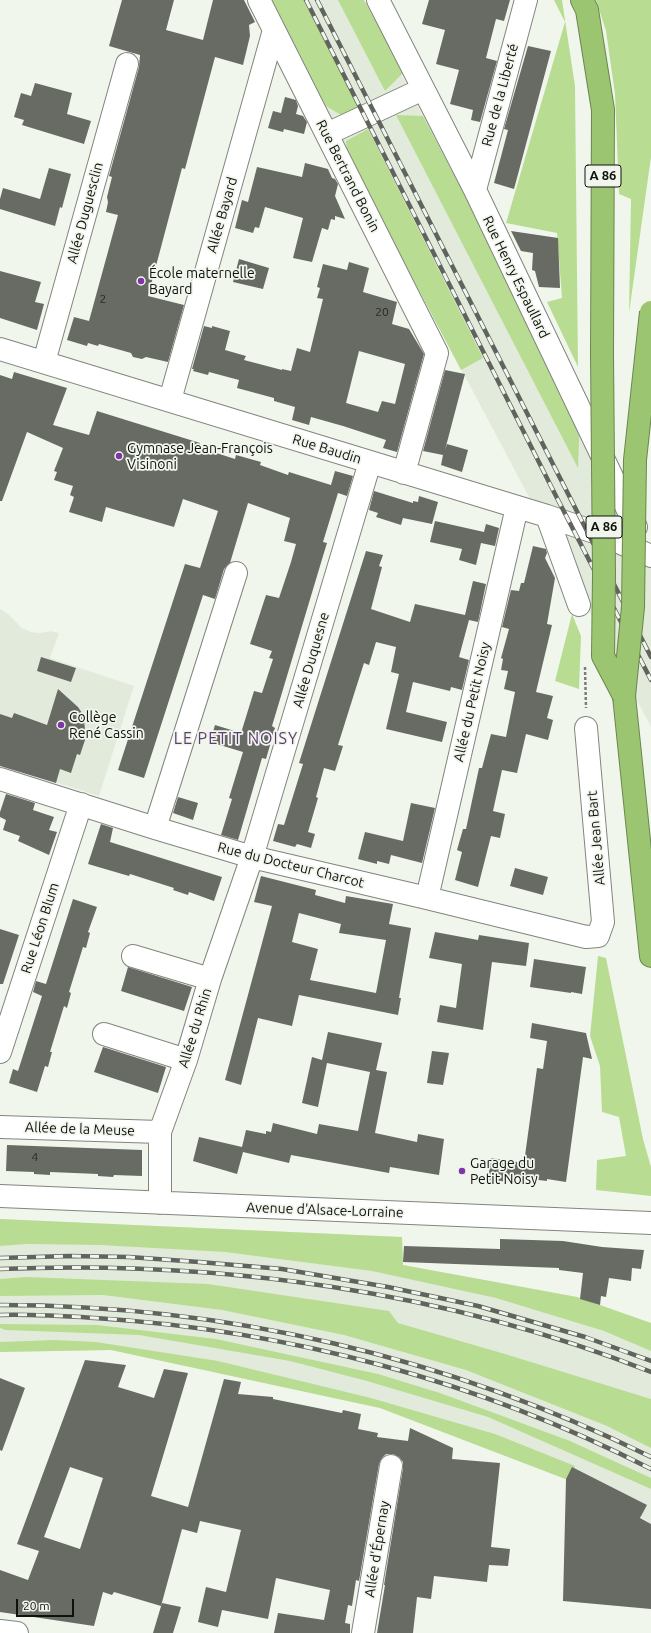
<!DOCTYPE html>
<html>
<head>
<meta charset="utf-8">
<style>
	body { margin:0 }
	#map { position:relative; width:651px; height:1633px; overflow:hidden; background:#f1f6ed; font-family:Ubuntu,sans-serif }
	canvas { display:block }
	.scale { position:absolute; left:16px; top:1599px; width:58px; height:18px; box-sizing:border-box; border:2px solid #10110e; border-top:0; padding-left:5px; font-size:12px; line-height:14px; white-space:nowrap; color:#10110e; -webkit-text-stroke:3px #f1f6ed; paint-order:stroke }
</style>
</head>
<body>
<div id="map">
<canvas width="651" height="1633"></canvas>
<div class="scale">20 m</div>
</div>
<script>
const g = document.querySelector('canvas').getContext('2d');
g.lineJoin = 'round';
function paint(path, color) {
  g.fillStyle = color;
  g.fill(path, 'evenodd');
}
function strokePath(path, color, width, dash) {
  g.strokeStyle = color;
  g.lineWidth = width;
  g.lineCap = dash ? 'butt' : 'round';
  g.setLineDash(dash || []);
  g.stroke(path);
}
function drawText(font, color, halo, rows, align = 'center') {
  g.font = font + ' Ubuntu,sans-serif';
  g.lineWidth = 3.5;
  g.setLineDash([]);
  g.textBaseline = 'middle';
  g.strokeStyle = halo;
  g.fillStyle = color;
  for (const [text, x, y, turn = 0] of rows) {
    g.save();
    g.translate(x, y);
    g.rotate((+turn || 0) * Math.PI / 180);
    g.textAlign = isNaN(turn) ? turn : align;
    if (halo) g.strokeText(text, 0, 0);
    g.fillText(text, 0, 0);
    g.restore();
  }
}
paint(new Path2D(`
	M268,0H362L651,549V727L347,154Z
	M0,609L8,614L22,628L31,632L41,633L51,631L59,633L50,658L134,686L99,796L0,765Z
	M0,1219L402,1237L403,1265L577,1297L651,1323V1524L613,1497L380,1408L111,1350L0,1352Z`), '#e2ebdb');
paint(new Path2D(`
	M270,0H304L360,108L341,115L326,106Z
	M338,0H364L404,72L385,91Z
	M554,0H562L575,86L578,367L547,302L562,298L557,233L506,223L565,22Z
	M596,0H651V157L629,313L631,199L619,194L615,94L606,31Z
	M396,115L423,116L580,414L578,468Z
	M368,129L483,358L461,370L347,154L346,141Z
	M572,614L581,636L579,689L555,681Z
	M598,956L606,958L643,1139L651,1167V1196L596,1190L597,1160L626,1156L619,1117L602,1112L600,1066L590,1036Z
	M0,1219L402,1237L403,1265L577,1297L651,1323V1351L604,1331L496,1298L372,1271L225,1252L100,1245L27,1244L0,1246Z
	M27,1277L208,1284L389,1311L398,1323L505,1354L651,1399V1448L607,1426L466,1370L344,1335L222,1310L103,1295L0,1296V1279Z
	M0,1324L97,1325L216,1339L378,1374L440,1393L570,1441L651,1478V1489L488,1417L367,1381L290,1361L139,1335L6,1330L0,1328Z
	M55,1340L96,1342L218,1361L371,1398L495,1434L575,1466L568,1480L380,1408L111,1350L0,1352V1342Z`), '#b8dd92');
paint(new Path2D(`
	M122,0H174L166,30L203,40L213,0H244L255,22L249,25L250,36L243,65L215,57L185,169L182,168L148,296L184,305L168,362L146,357L142,359L133,357L131,353L99,344L98,346L88,343L87,346L67,340L74,317L89,321L118,215L106,212L108,202L107,197L112,177L109,176L139,67L140,55L109,46Z
	M429,0H510L504,21L496,19L486,58L497,61L480,122L471,120L473,110L450,104L459,70L436,64L445,30L422,24Z
	M528,46L551,51L514,189L494,183L508,130L504,129Z
	M35,83L72,93L67,114L91,121L84,144L22,125L24,120L14,117L21,93L31,96Z
	M285,97L296,100L298,106L296,114L303,116L307,122L304,134L284,129L283,132L268,128L273,111L281,113Z
	M305,163L328,169L332,178L335,179L338,184L335,196L345,219L335,216V220L331,219L328,230L322,228L312,262L293,258L303,218L265,207L259,228L255,227L253,233L235,228L242,200L248,202L257,167L302,177Z
	M49,168L71,174L62,208L60,207L55,226L0,209V199L3,188L40,199Z
	M511,231L558,238L560,288L539,287L535,271L532,270L533,253L521,251Z
	M239,259L269,268L263,289L233,282Z
	M349,262L369,268L363,292L397,302L392,324L409,329L424,354L397,452L383,448L386,440L343,426L311,417L309,425L292,420L295,407L274,401V398L237,388L239,380L209,372L208,375L193,371L194,369H192L204,326L212,328V326L230,331L225,350L246,356L244,360L282,370V369L291,371L297,348L310,352L323,299L317,298L320,288L317,287L323,264L347,270ZM359,351L405,364L395,404L382,401L378,412L346,403Z
	M0,271L41,282L35,302L44,304L37,330L0,318Z
	M445,370L465,374L445,450L447,444L468,450L462,472L441,465L443,455L423,451Z
	M14,372L67,388L53,425L89,435L97,411L200,443V445L205,446L204,449L235,459L236,455L261,462L260,465L288,475L289,472L331,485L335,471L353,476L347,496L338,493L323,542L327,543L323,556L272,726L275,728L266,759L262,758L238,840L221,835L232,799L229,798L243,752L210,742L215,725L241,733L254,691L262,693L273,659L269,658L272,651L250,644L266,595L279,598L291,562L296,544L284,541L290,518L248,503L230,563L224,569L215,599L203,595L144,778L118,770L185,564L200,568L218,511L183,499L174,527L106,507L102,522L69,512L74,497L70,495L73,486L54,480L57,472L54,471L63,448L27,432L2,501H0V375L12,379Z
	M374,491L413,503V501L418,502L419,496L438,502L432,524L403,518L401,525L376,517L378,513L369,510Z
	M435,521L484,532L486,524L499,528L495,546L481,543L476,565L459,560L462,549L430,542Z
	M533,546L546,549L547,553L545,558L555,578L547,624L552,625L536,692L553,696L547,718L553,720L548,740L526,734L517,773L502,770L493,811L505,814L500,838L491,836L478,887L455,880L462,852L457,850L463,829H466L479,768H482L491,734L506,737L515,692L504,689L508,671L501,670L503,659L501,658L509,629L502,627L511,590L519,591L521,583H524Z
	M366,551L383,555L379,566L382,567L371,609L410,622L415,604L465,615L473,581L486,584L478,622L469,620L459,657L469,660L462,690L451,687L450,691L413,682L406,712L447,722L442,742L386,729L399,674L391,672L396,647L376,642L369,665L364,663L355,691L338,745L343,746L336,768L335,771L324,768L316,797L318,798L308,832L315,834L311,848L297,844L295,847L273,841L278,824L284,825L303,764L299,763Z
	M41,657L76,668L71,682L37,671Z
	M58,689L78,707L82,713L84,721L86,737L80,755L77,754L71,773L60,769L56,783L0,766V714L12,718L14,713L47,725Z
	M6,794L35,803L33,810L54,817L49,830L57,832L49,855L18,841L20,836L3,830L6,820L0,817V812Z
	M178,797L198,803L193,820L173,813Z
	M411,803L435,808L422,863L391,855L389,864L377,861V864L358,859L365,832L403,841Z
	M101,824L113,828L110,842L222,877L214,901L189,892L188,895L173,890L174,888L130,874L129,876L88,864Z
	M515,868L548,877L543,895L510,886Z
	M261,876L316,890L315,895L345,903L346,896L393,904L389,924L411,928L399,998H401L398,1015L299,995L292,1026L258,1018L241,1085L225,1080L272,906L254,902ZM299,913L341,924L339,933L386,940L376,993L310,980L318,949L292,942Z
	M73,899L97,907L88,932L90,933L86,948L83,947L69,992L71,993L67,1008L64,1006L50,1052H52L48,1067L45,1066L37,1092L9,1083L13,1069L18,1071L42,996L33,992L36,981L46,984Z
	M0,929L19,935L3,984H0Z
	M435,932L478,940L479,935L529,943L526,966L492,962L483,1030L437,1022L440,1005L456,1008L462,964L429,958Z
	M534,959L586,967L582,994L571,992V993L530,987Z
	M128,967L192,987L184,1011L121,991Z
	M532,1023L586,1033L592,1059L583,1057L566,1182L547,1179V1181L512,1177L511,1182L488,1180L491,1158L524,1163L537,1068L543,1069L547,1041L530,1038Z
	M328,1032L382,1043L376,1070L387,1072L375,1133L417,1142L418,1134L444,1139L439,1175L390,1167L389,1173L291,1155L289,1163L243,1152L237,1174L193,1161L199,1137L242,1147L246,1130L266,1134V1131L271,1132L273,1123L317,1134L319,1124L358,1131L370,1072L327,1063L318,1107L302,1103L312,1057L322,1060Z
	M103,1047L166,1067L158,1093L94,1072Z
	M432,1051L449,1053L443,1085L427,1083Z
	M7,1145L142,1150V1176L114,1175L113,1177L98,1176V1174L50,1172V1175L34,1174V1172L6,1171Z
	M500,1239L563,1241L602,1247L644,1250L641,1269L632,1268L631,1281L609,1278L606,1297L601,1296L600,1305L580,1299L583,1273L559,1270V1268L403,1262L404,1246L500,1249Z
	M85,1360L126,1365L118,1387L154,1398L164,1369L188,1373L151,1496L188,1507L224,1379L241,1382L238,1394L273,1397V1399L342,1413L343,1410L361,1414L358,1429L378,1433L377,1437L408,1441L410,1428L453,1448L452,1459L500,1463L491,1547L510,1549L508,1566L489,1565L487,1582L434,1576L431,1599L417,1597L413,1633H377L385,1585H384L403,1468V1462L399,1457L393,1454H386L382,1458L379,1464L359,1581L356,1580L352,1606L348,1605L345,1623L350,1624V1633H274L278,1613L324,1620L330,1590L276,1578L268,1619L222,1610L218,1627L198,1622L206,1587L226,1592L241,1530L200,1521L197,1533L182,1529L161,1606L114,1592L112,1595L103,1592L94,1626L0,1612V1570L28,1580L39,1551L17,1544ZM70,1467L103,1478L80,1549L44,1537Z
	M0,1378L25,1388L2,1451L0,1450Z
	M572,1467L647,1505L640,1518L651,1524V1609L563,1601L566,1479Z
	M162,1603L181,1607L173,1633H153Z`), '#676b64');
const minor = new Path2D(`
	M259,0L437,353L404,473
	M378,0L475,190L636,527
	M327,134L423,89
	M475,190L526,0
	M0,349L547,516L597,533L651,556
	M44,362L127,64
	M170,400L274,30
	M547,516L579,605
	M0,779L155,828L252,857L427,898L586,937L598,936L603,922L586,728
	M155,828L236,573
	M427,898L517,507
	M133,956L210,979
	M104,1034L186,1060
	M0,1052L81,804
	M0,1127L160,1132
	M0,1196L651,1223
	M160,1203V1132L186,1060L210,979L252,857L370,462
	M0,1631L17,1633
	M363,1633L391,1466`);
const highway = new Path2D(`
	M582,0L587,10L603,110L602,354
	M624,696L651,956`);
strokePath(minor, '#81857d', 24);
strokePath(highway, '#6b864f', 24);
strokePath(new Path2D(`
	M585,667L586,708`), '#7a7d78', 2.5, [3, 2]);
strokePath(minor, '#fff', 22);
strokePath(highway, '#9cc572', 22);
const rail = new Path2D(`
	M306,0L558,500L651,680
	M317,0L651,657
	M0,1258L69,1256L129,1257L199,1262L282,1269L388,1287L478,1306L585,1337L651,1361
	M0,1269C220,1260 446,1291 651,1372
	M0,1305C226,1305 448,1357 651,1457
	M0,1315C32,1314 63,1316 95,1318C287,1330 479,1381 651,1469`);
strokePath(rail, '#61635e', 4.5);
strokePath(rail, '#f1f6ed', 3, [9]);
const highwayBridge = new Path2D(`
	M602,354L604,575L603,656L624,696
	M624,696L633,607L635,460L651,312`);
strokePath(highwayBridge, '#6b864f', 24, []);
strokePath(highwayBridge, '#9cc572', 22);
for (const [x, y, r, color] of [
	[141,281,4,"#7d35a8"],
	[119,456,4,"#7d35a8"],
	[61,725,4,"#7d35a8"],
	[462,1171,4,"#7d35a8"]
]) {
  const dot = new Path2D();
  dot.arc(x, y, r, 0, 2 * Math.PI);
  g.fillStyle = color;
  g.fill(dot);
  strokePath(dot, '#f1f6ed', 1.5);
}
drawText('12px', '#262824', null, [
	["2",103,299],
	["20",382,312],
	["4",35,1157]
]);
for (const [x, y, w] of [
	[603,176,36],
	[604,527,36]
]) {
  const box = new Path2D();
  box.roundRect(x - w / 2, y - 11, w, 22, 3);
  g.fillStyle = '#f1f6ed';
  g.fill(box);
  strokePath(box, '#10110e', 1);
}
drawText('bold 13px', '#10110e', null, [
	["A 86",603,176],
	["A 86",604,527]
]);
drawText('14px', '#10110e', '#f1f6ed', [
	["Rue de la Liberté",500,95,-75],
	["Rue Bertrand Bonin",348,176,63],
	["Allée Duguesclin",85,213,-75],
	["Allée Bayard",222,215,-74],
	["Rue Henry Espaullard",516,277,64],
	["Rue Baudin",327,449,17],
	["Allée Duquesne",311,660,-74],
	["Allée du Petit Noisy",472,702,-77],
	["Allée Jean Bart",596,838,-95],
	["Rue du Docteur Charcot",291,865,14],
	["Rue Léon Blum",40,928,-72],
	["Allée du Rhin",195,1028,-73],
	["Allée de la Meuse",80,1129,2],
	["Avenue d'Alsace-Lorraine",325,1210,2],
	["Allée d'Épernay",377,1549,-81]
]);
drawText('14px', '#10110e', '#f1f6ed', [
	["École maternelle",149,273],
	["Bayard",149,289],
	["Gymnase Jean-François",127,448],
	["Visinoni",127,464],
	["Collège",69,717],
	["René Cassin",69,733],
	["Garage du",470,1163],
	["Petit Noisy",470,1179]
], 'left');
g.letterSpacing = '1px';
drawText('16px', '#5e3c75', '#f1f6ed', [
	["LE PETIT NOISY",236,739]
]);
g.letterSpacing = '0px';
</script>
</body>
</html>
